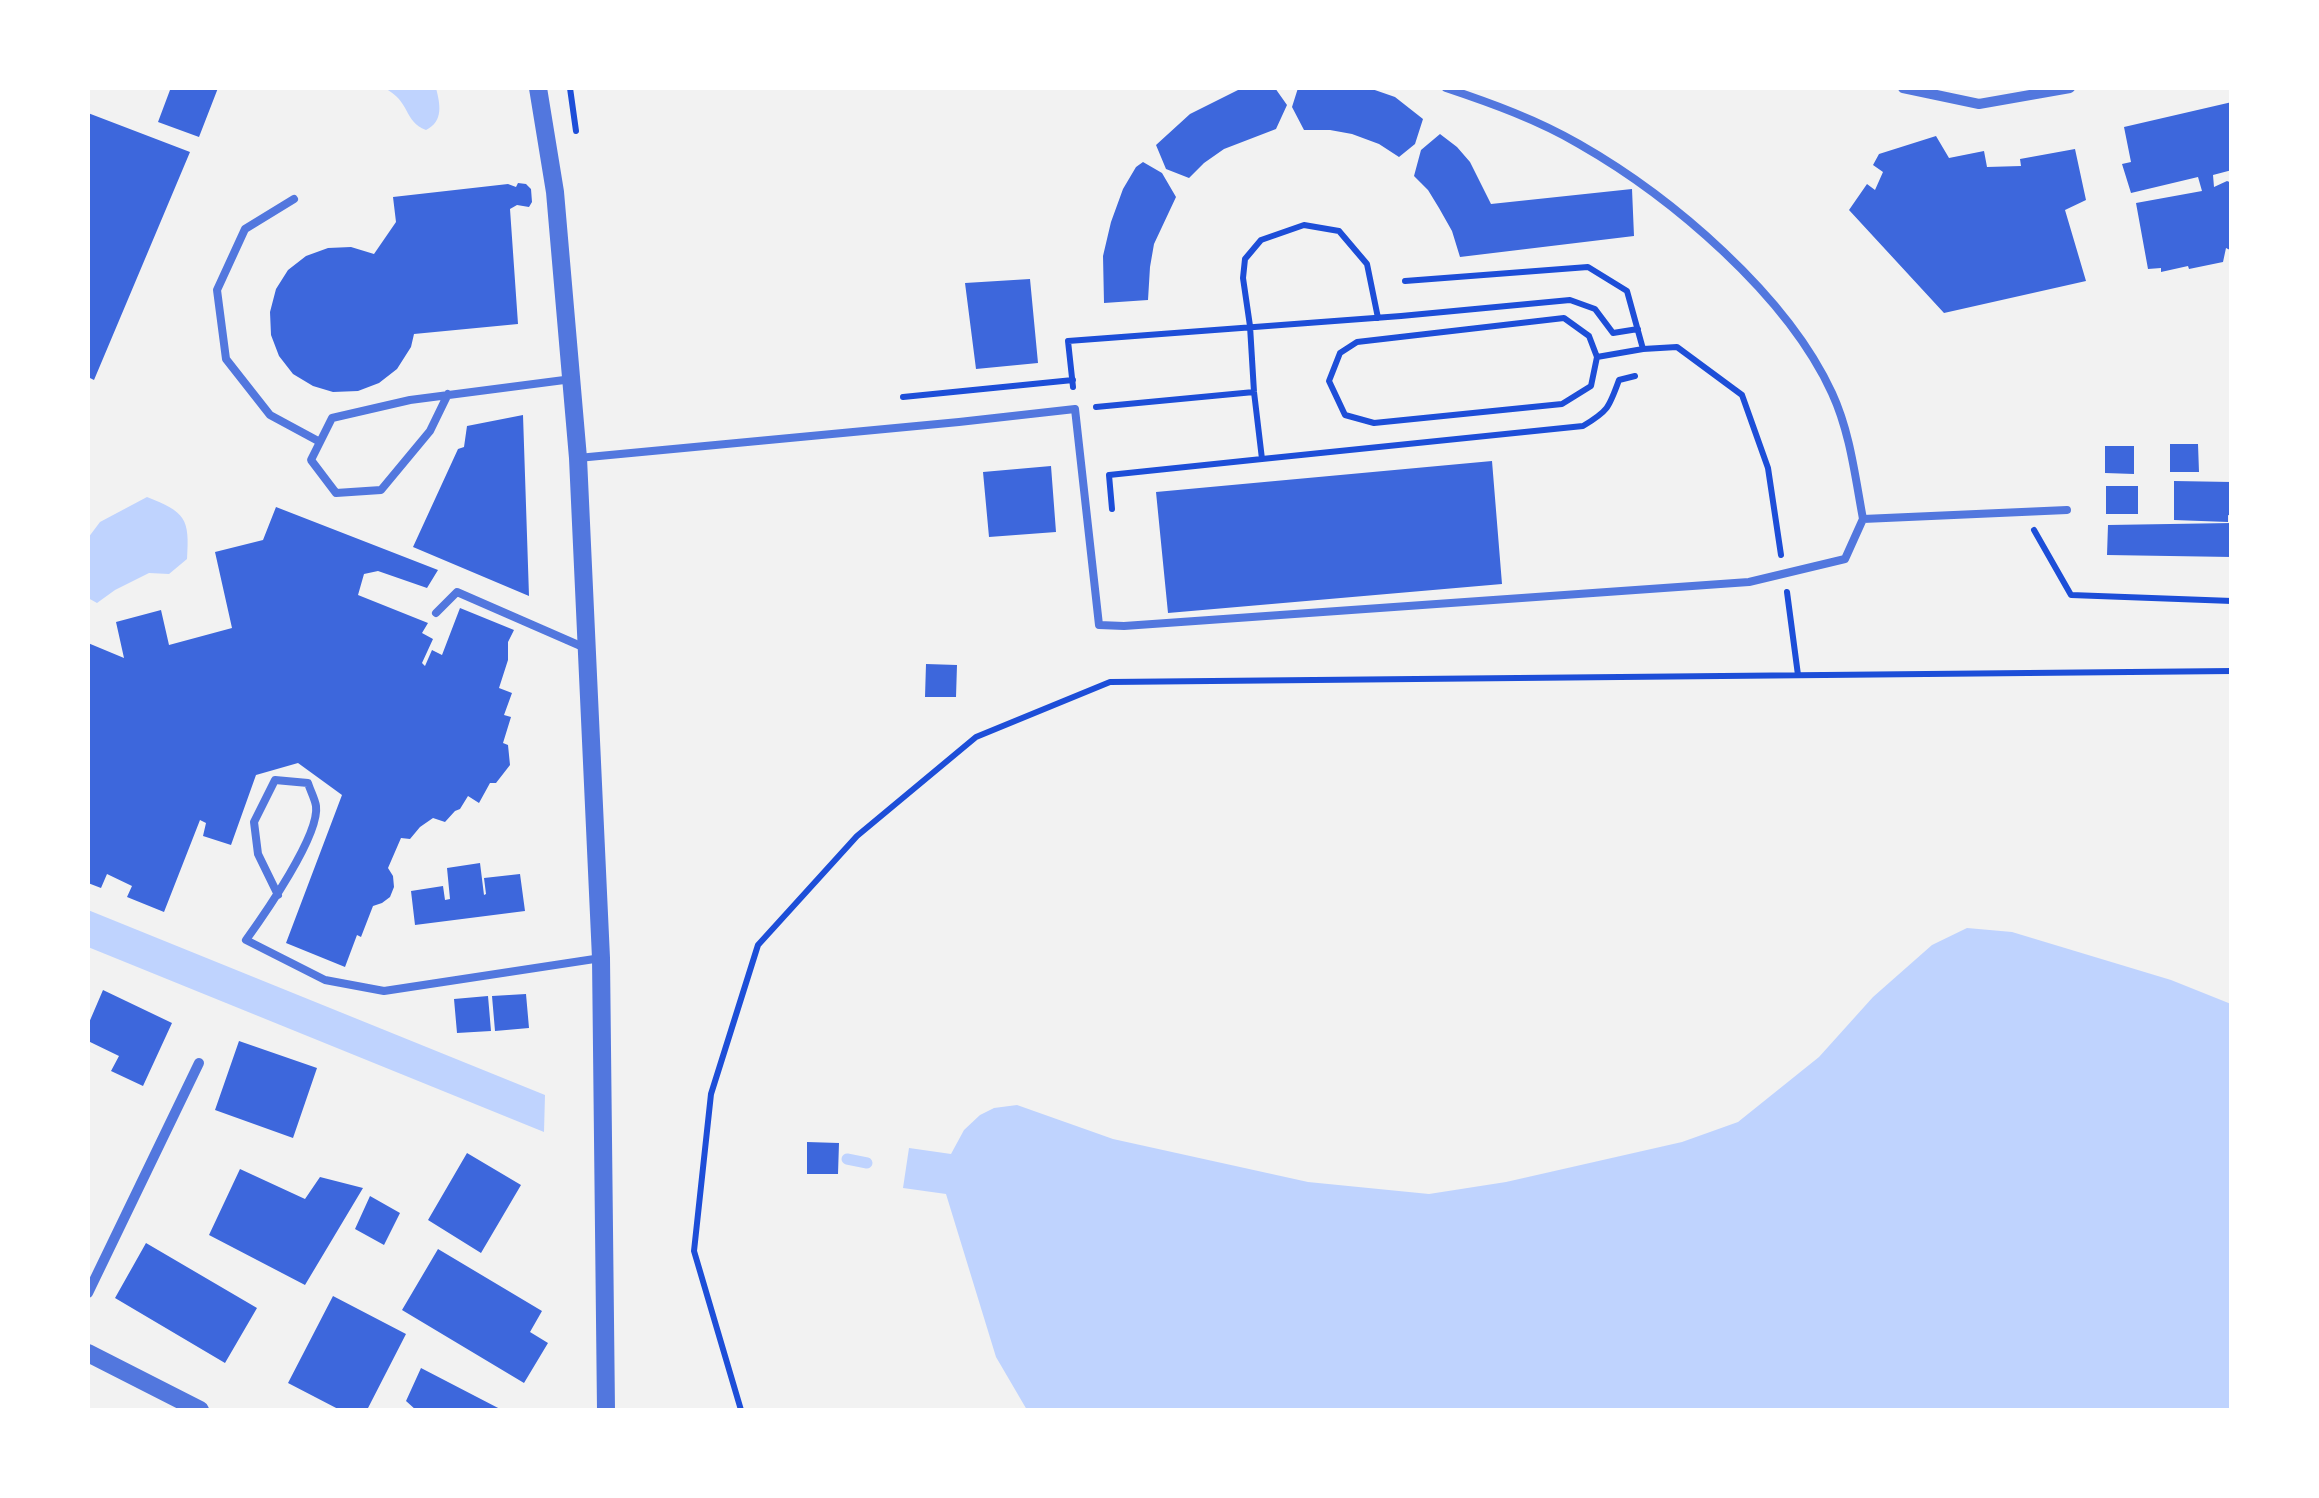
<!DOCTYPE html>
<html>
<head>
<meta charset="utf-8">
<style>
	body { margin:0 }
	#map { position:relative; width:2319px; height:1498px; overflow:hidden; background:#f2f2f2; font-family:Arial,sans-serif }
	canvas { display:block }
	.frame { position:absolute; inset:0; border:90px solid #fff; pointer-events:none }
</style>
</head>
<body>
<div id="map">
<canvas width="2319" height="1498"></canvas>
<div class="frame"></div>
</div>
<script>
const g = document.querySelector('canvas').getContext('2d');
g.lineJoin = 'round';
function paint(path, color) {
  g.fillStyle = color;
  g.fill(path, 'evenodd');
}
function strokePath(path, color, width, dash) {
  g.strokeStyle = color;
  g.lineWidth = width;
  g.lineCap = dash ? 'butt' : 'round';
  g.setLineDash(dash || []);
  g.stroke(path);
}
paint(new Path2D(`
	M384,88H436C440,104 444,121 426,130C403,121 411,101 384,88Z
	M147,497C185,512 190,518 187,559L169,574L149,573L115,590L97,603L88,598V538L100,522Z
	M88,910L545,1095L544,1132L88,947Z
	M1967,928L2012,932L2171,980L2231,1004V1410H1027L996,1357L946,1194L903,1188L909,1148L951,1154L964,1130L980,1115L994,1108L1017,1105L1113,1139L1308,1182L1429,1194L1506,1182L1682,1142L1738,1122L1819,1057L1873,997L1932,945Z`), '#bfd3fe');
strokePath(new Path2D(`
	M847,1159L867,1163`), '#bfd3fe', 11);
paint(new Path2D(`
	M164,88H218L199,137L158,122L170,90Z
	M1242,88H1275L1287,105L1276,129L1224,149L1204,163L1189,178L1166,169L1156,145L1190,114Z
	M1298,88H1369L1395,97L1423,119L1415,144L1399,157L1379,144L1352,134L1330,130H1304L1292,107Z
	M2232,102V170L2213,175L2214,187L2227,181L2232,183V251L2226,248L2223,262L2189,269L2188,266L2161,272V268L2148,269L2136,203L2202,191L2198,177L2131,193L2122,164L2131,162L2124,127Z
	M88,113L190,152L94,380L88,377Z
	M1440,134L1457,147L1470,162L1491,204L1632,189L1634,236L1460,257L1452,231L1439,208L1428,190L1414,176L1421,150Z
	M1936,136L1949,158L1984,151L1987,167L2021,166L2020,159L2075,149L2086,200L2065,210L2086,281L1944,313L1849,210L1867,184L1875,190L1883,172L1873,165L1879,154Z
	M1143,162L1162,173L1176,197L1154,244L1150,267L1148,300L1104,303L1103,256L1111,222L1123,189L1136,167Z
	M518,183L526,184L531,189L532,202L529,207L517,205L510,209L518,324L414,334L411,347L397,369L379,383L358,391L333,392L313,386L293,374L279,356L271,335L270,312L276,289L288,270L306,256L328,248L351,247L374,254L396,222L393,197L508,184L516,187Z
	M1030,279L1038,363L976,369L965,283Z
	M523,415L529,596L413,547L458,449L464,447L467,426Z
	M2170,444H2198L2199,472H2170Z
	M2105,446H2134V474L2105,473Z
	M1492,461L1502,584L1168,613L1156,492Z
	M1051,466L1056,532L989,537L983,472Z
	M2174,481L2232,482V516L2228,515V522L2174,520Z
	M2106,486H2138V514H2106Z
	M276,507L438,570L427,588L378,571L364,574L358,595L428,623L422,633L433,639L422,663L425,666L432,650L442,655L460,608L514,630L508,642V660L499,688L512,693L504,715L511,717L503,743L508,745L510,765L496,783H490L479,803L468,796L460,809L455,811L445,822L433,818L420,827L410,839L401,838L388,868L393,876L394,887L390,897L382,903L373,906L361,937L357,935L345,967L286,943L342,795L298,763L256,775L231,845L203,836L206,823L200,820L164,912L127,897L132,886L107,874L101,888L88,883V643L124,658L116,622L161,610L169,645L232,628L215,552L263,540Z
	M2232,523V557L2107,555L2108,525Z
	M926,664L957,665L956,697H925Z
	M480,863L484,895L486,894L484,878L520,874L525,911L415,925L411,891L443,886L445,900L450,899L447,868Z
	M103,990L172,1023L143,1086L111,1071L119,1056L88,1041V1025Z
	M526,994L529,1028L495,1031L492,996Z
	M488,996L491,1031L457,1033L454,999Z
	M239,1041L317,1068L293,1138L215,1110Z
	M807,1142L839,1143L838,1174H807Z
	M467,1153L521,1185L481,1253L428,1220Z
	M240,1169L305,1199L320,1177L363,1188L305,1285L209,1235Z
	M370,1196L400,1213L384,1245L355,1229Z
	M146,1243L257,1308L225,1363L115,1298Z
	M438,1249L542,1311L530,1332L548,1343L524,1383L402,1310Z
	M333,1296L406,1334L367,1410H340L288,1383Z
	M421,1368L502,1410H416L406,1401Z`), '#3d67dc');
strokePath(new Path2D(`
	M570,88L576,131
	M1405,281L1588,267L1627,291L1643,349
	M1378,318L1367,264L1339,231L1304,225L1261,240L1245,259L1243,278L1250,326L1254,392L1262,459L1583,426C1608,411 1609,408 1619,380L1635,376
	M1597,357L1589,336L1564,318L1357,342L1340,353L1329,381L1345,415L1374,423L1562,404L1591,386L1597,357L1643,349L1677,347L1742,395L1768,468L1781,555
	M1073,387L1068,341L1401,316L1570,300L1595,309L1613,333L1638,329
	M903,397L1073,380
	M1096,407L1254,392
	M1112,509L1109,475L1262,459
	M2034,530L2071,595L2232,601
	M1787,592L1798,675
	M741,1410L694,1251L711,1094L758,945L857,836L976,737L1110,682L2232,671`), '#1d4ed8', 6);
strokePath(new Path2D(`
	M1446,88C1491,103 1538,120 1579,144C1672,197 1787,295 1832,393C1850,432 1855,476 1863,519L2067,510
	M294,199L245,229L217,290L226,359L270,415L320,442
	M448,394L430,431L381,490L336,493L311,460L332,418L410,400L572,379
	M578,458L959,422L1075,409L1099,625L1124,626L1749,582L1845,559L1863,519
	M436,613L457,592L583,647
	M278,895L258,854L254,822L275,780L308,783C310,790 315,799 316,806C320,835 264,915 246,940L325,980L384,991L601,958`), '#5277de', 8);
strokePath(new Path2D(`
	M1903,88L1979,104L2070,88
	M88,1293L199,1063`), '#5277de', 10);
strokePath(new Path2D(`
	M538,88L555,192L578,458L601,958L606,1410
	M88,1353L200,1410`), '#5277de', 18);
</script>
</body>
</html>
